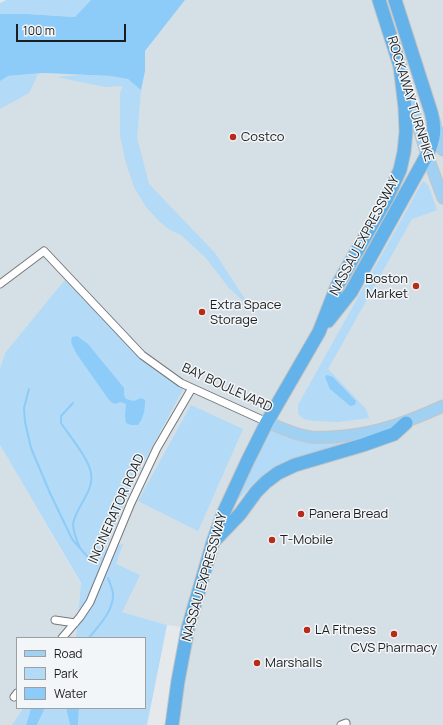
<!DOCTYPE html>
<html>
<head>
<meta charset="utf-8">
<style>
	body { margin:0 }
	#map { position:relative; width:443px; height:725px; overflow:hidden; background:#e6e9eb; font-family:Manrope,sans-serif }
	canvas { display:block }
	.legend { position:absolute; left:16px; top:637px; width:130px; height:72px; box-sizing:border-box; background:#f3f6f8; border:1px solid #9d9fa1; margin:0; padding:5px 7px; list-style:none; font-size:12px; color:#1c1d1e }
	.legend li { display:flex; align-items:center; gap:8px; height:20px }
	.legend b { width:20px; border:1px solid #9d9fa1 }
	.scale { position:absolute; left:16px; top:24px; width:110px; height:18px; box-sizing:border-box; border:2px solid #1c1d1e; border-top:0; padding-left:5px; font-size:12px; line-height:14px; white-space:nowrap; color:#1c1d1e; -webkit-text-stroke:3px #f3f6f8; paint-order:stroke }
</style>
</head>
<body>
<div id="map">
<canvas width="443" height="725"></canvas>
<ul class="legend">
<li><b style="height:5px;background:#a1d1f2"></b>Road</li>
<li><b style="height:11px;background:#b3daf6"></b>Park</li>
<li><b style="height:11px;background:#8dccf9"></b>Water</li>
</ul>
<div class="scale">100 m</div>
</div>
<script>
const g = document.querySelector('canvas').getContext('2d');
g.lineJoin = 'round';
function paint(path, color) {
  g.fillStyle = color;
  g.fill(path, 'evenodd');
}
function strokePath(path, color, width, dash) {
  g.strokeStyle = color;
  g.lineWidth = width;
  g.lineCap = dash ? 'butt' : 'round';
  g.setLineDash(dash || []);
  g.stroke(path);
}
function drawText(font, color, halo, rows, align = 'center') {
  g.font = font + ' Manrope,sans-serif';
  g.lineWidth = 3;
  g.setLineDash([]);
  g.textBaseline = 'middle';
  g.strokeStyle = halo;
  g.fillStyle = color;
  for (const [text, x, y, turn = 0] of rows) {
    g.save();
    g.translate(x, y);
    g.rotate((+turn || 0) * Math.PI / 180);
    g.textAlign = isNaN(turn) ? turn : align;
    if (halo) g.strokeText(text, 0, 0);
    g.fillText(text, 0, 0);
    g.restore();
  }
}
paint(new Path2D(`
	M185,0H443V124L437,126L443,146V725H173L189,628L167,625L122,612L115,564L122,545L104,549L137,475L185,386L158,371L117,334L5,353L0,368V80L8,76L44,73L110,76L145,71V51ZM265,429L305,441L322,443L267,475L251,486L227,512Z
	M0,445L81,584L76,638H17V708H23L12,725H0Z`), '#d5dfe6');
paint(new Path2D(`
	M6,0H91L76,17L28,14H0V3Z
	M38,74L29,93L0,109V81L8,76Z
	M80,75L110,76L128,79L141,90L137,138L149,184L215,253L250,307L229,288L206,258L181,235L170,230L160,222L146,207L134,187L126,163L120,136V93L123,86L105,87L57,77Z
	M423,181L428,185L437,210L412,219L328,369L366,409L369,418L338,422L314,421L304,419L298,414V405ZM333,377L355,400L350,406L330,389Z
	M65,280L117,334L158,371L185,386L137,475L105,549L123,544L116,564L140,575L122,612L167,625L147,725H78L79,708H145V638H76L81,583L0,445V368L5,353Z
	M191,405L243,429L198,531L138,501Z
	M265,429L305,441L322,443H363L267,475L251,486L226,513Z
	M23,708H31L26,725H12Z
	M45,708H66L70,725H37Z`), '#b3daf6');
paint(new Path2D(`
	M91,0H185L145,51V71L141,90L128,79L110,76L44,73L8,76L0,81V14H28L75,17Z
	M77,336L88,344L124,388V395L126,399L134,401L141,398L145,400C145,410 144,417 138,425H131L126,423L125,416L126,404L121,402L114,404L109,400L76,353L71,342L72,337Z
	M327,375L333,377L355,400L356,401L355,405L350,406L330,389L325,377Z
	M31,708H45L37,725H26Z
	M66,708H79L78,725H70Z`), '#8dccf9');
strokePath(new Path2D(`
	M29,389L24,408L25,422L31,448L50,493L72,539L86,555L97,565
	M73,403L61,416V423C69,435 89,459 91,473C94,493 76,506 73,524C73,532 77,541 80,548
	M89,638C99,625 114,611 113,593C112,588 110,583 108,578`), '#8dccf9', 2);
const street = new Path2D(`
	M0,284L44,251L142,355L181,383L267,422
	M55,620L75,623
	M62,638L80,617L90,602L131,503L157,448L192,388
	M14,697L17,693
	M341,725L346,723V725`);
const primary = new Path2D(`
	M406,87L427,155L443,198
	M435,124L443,150
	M267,422C281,428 295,435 311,437C322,438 333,437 344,436C381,432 410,421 443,406`);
const highway = new Path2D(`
	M328,321L351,292L427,155C434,140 436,128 431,112L395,0
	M216,539L240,514L256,492L266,482L278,473L295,465L363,445L394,434L406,423
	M172,725L178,681L188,628L213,542L223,514L248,460L267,422L319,332L337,286L387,198L400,170L404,152L406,132L405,108L400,66L379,0`);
strokePath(street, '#76797b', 9);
strokePath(primary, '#c4c4c4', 13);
strokePath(highway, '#c4c4c4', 15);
strokePath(street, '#fff', 7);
strokePath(primary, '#a1d1f2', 11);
strokePath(highway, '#63b2e9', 13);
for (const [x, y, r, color] of [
	[233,137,4,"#b82b1b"],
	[416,286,4,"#b82b1b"],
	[202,312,4,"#b82b1b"],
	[301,514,4,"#b82b1b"],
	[272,540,4,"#b82b1b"],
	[307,630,4,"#b82b1b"],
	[394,634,4,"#b82b1b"],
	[257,663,4,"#b82b1b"]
]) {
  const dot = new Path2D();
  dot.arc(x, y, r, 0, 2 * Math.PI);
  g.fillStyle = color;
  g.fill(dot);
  strokePath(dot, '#f3f6f8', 1.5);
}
drawText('13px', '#1c1d1e', '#f3f6f8', [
	["ROCKAWAY TURNPIKE",410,99,73],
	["NASSAU EXPRESSWAY",365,236,-62],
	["BAY BOULEVARD",227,388,25],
	["INCINERATOR ROAD",117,509,-66],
	["NASSAU EXPRESSWAY",205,577,-74]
]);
drawText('13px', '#1c1d1e', '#f3f6f8', [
	["Costco",241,137],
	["Boston",408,279,"right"],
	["Market",408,294,"right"],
	["Extra Space",210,305],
	["Storage",210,320],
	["Panera Bread",309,514],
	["T-Mobile",280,540],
	["LA Fitness",315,630],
	["CVS Pharmacy",394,648,"center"],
	["Marshalls",265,663]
], 'left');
</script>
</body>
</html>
